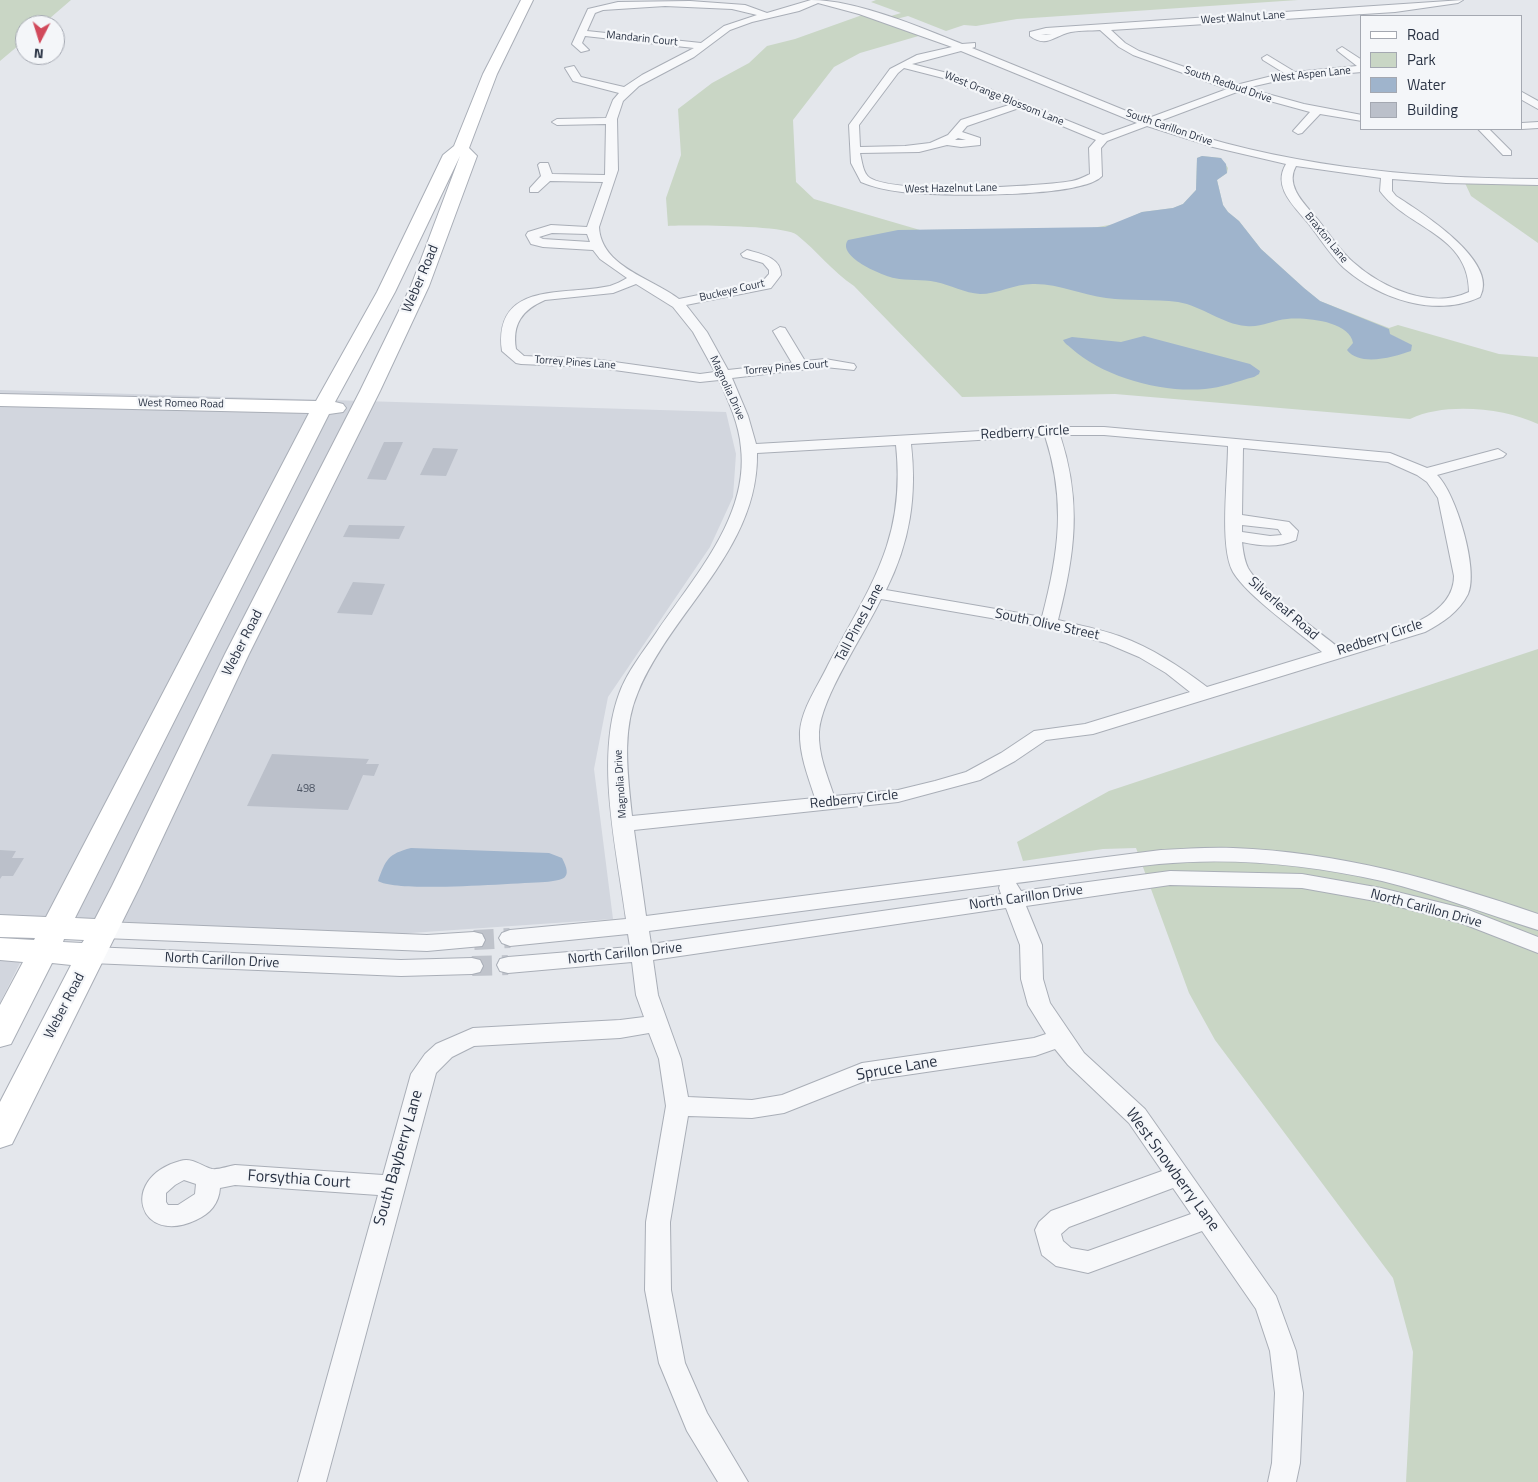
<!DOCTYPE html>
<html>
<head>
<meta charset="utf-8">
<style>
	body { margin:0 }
	#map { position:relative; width:1538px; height:1482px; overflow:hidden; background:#e4e7ec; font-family:"Titillium Web",sans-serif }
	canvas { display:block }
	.legend { position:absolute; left:1360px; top:15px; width:162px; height:115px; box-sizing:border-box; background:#f4f6f9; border:1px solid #a4a8b1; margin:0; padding:6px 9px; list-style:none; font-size:15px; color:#2b3445 }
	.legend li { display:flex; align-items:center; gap:10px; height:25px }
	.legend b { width:25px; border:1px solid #a4a8b1 }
	.north { position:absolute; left:15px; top:15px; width:50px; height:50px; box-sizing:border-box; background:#f4f6f9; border:1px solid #a4a8b1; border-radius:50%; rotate:185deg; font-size:14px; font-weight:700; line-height:20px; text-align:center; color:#2b3445 }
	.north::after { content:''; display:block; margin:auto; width:18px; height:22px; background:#d1495b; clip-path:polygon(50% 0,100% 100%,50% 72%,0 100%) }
</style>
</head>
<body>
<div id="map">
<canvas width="1538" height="1482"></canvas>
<ul class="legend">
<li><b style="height:6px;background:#fff"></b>Road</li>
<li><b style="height:14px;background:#c9d6c5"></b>Park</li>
<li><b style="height:14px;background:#9fb4cc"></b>Water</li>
<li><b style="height:14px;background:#bbc0ca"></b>Building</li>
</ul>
<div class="north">N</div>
</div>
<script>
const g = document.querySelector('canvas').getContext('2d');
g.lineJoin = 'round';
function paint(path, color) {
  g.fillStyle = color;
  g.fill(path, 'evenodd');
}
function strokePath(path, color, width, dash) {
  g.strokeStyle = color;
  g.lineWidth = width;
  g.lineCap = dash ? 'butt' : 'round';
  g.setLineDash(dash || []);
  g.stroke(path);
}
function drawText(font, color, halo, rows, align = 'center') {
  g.font = font + ' "Titillium Web",sans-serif';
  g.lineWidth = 4.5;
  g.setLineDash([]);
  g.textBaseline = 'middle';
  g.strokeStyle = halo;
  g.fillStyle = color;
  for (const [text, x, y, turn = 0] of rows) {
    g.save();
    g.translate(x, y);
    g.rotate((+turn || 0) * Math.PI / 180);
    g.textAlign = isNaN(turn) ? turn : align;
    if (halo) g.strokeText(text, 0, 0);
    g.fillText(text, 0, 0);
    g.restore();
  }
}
paint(new Path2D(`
	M0,390L726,412L736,454L733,497L710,547L608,697L594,769L613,919L396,934L41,921L0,1003Z`), '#d2d6de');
paint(new Path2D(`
	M0,0H71L42,25H25V40L0,61Z
	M876,0H1298L1017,19L976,26L964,25L946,31L908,16L888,21L922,35L860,53L834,67L793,120L796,182L814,199L920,230L1092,228L1115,224L1142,212L1173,208L1183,204L1196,190L1197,158L1202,156L1221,158L1228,168L1227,173L1217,180L1223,205L1228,212L1239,221L1261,249L1304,288L1320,301L1389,328L1398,325L1499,354L1538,357V424C1504,408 1445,402 1410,419L1115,394L962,397L854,286C832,271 817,251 797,235C785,225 688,225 668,226L666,198L681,155L678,109L712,83L749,63L767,46L795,39L865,14L881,19L901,13L871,2Z
	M1465,183L1538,185V243L1471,196Z
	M1538,649V1482H1406L1413,1352L1393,1278L1215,1040L1189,993L1136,848L1103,849L1023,861L1017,842L1109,791Z`), '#c9d6c5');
paint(new Path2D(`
	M1202,156L1221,158L1226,164L1227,173L1217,180L1223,205L1228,212L1239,221L1261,249L1304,288L1320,301L1389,329L1390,334L1412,345L1411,351C1394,357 1360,367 1347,350L1353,343C1350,321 1304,317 1287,319C1273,320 1260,328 1246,326C1222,324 1202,306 1178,302C1154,299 1130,301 1106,298C1082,295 1060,284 1035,284C1016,283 998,294 980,294C965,293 950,285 936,282C922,279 908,281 894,278C881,275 836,256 848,240L898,230L1105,227L1142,212L1173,208L1183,204L1196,190L1197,158Z
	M1144,336L1250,364L1260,371L1259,374L1254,377C1238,381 1221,388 1205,389C1161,393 1103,377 1071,348C1068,345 1065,344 1063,340L1072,337L1121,342Z
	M411,848L549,853L562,858C573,879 564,880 545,882C514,883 398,893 378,881C386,859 388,854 411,848Z`), '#9fb4cc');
paint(new Path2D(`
	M384,442H403L386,480L367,479Z
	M433,448L458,449L446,476L420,475Z
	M349,525L405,526L399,539L343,537Z
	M353,582L385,584L372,615L337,613Z
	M272,754L369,759L366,764H379L374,776L363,775L348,810L247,806Z
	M0,850L16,851L12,858H24L13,876H2L0,879Z`), '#bbc0ca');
strokePath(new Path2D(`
	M474,940L510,938
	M472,966L508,965`), '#bfc3cb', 20, [20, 10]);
const street = new Path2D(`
	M811,0C856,0 920,27 962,44L975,43V47L972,48L1146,119L1227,89L1133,55L1119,47L1100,30C1090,31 1077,30 1067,33C1052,38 1045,47 1030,36V32L1046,28L1463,0L1458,3L1395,12L1111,30L1125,43L1139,51L1236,85L1284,73L1263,60L1262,58L1267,55L1295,72L1357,66L1339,52L1337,50L1342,47L1362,60V72L1290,78L1246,88L1304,104L1362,115V121L1320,114L1302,133L1298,134L1293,131L1310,112L1237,92L1157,122C1279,166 1408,178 1538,179V185L1446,183L1392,179V191L1396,196C1419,211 1500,261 1480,297C1435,318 1380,299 1344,268C1331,256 1320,238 1308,223C1294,206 1272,187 1286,164L1213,147L1147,126L1107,141L1101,148L1102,176C1081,199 935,196 902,192C887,190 875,188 861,182L851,163L849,125L890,69L917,55L952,47L859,14L818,3L799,11L752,22L730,30L694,57L639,86L623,101L617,119L618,170L599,227C601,267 652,278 679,299L762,282L769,274V270L763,263L743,257L741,254L747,250C761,254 781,257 781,275L771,288L686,305L707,332L728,370L792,363L773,331L780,327L785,328L805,361L825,359L854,364L856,367L854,370L825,367L732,378L748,416L756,444L1051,427H1104L1390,453L1427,468L1498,449L1506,454L1503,457L1437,475C1456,493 1479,570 1468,594C1459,612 1442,623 1425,632L1093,734L1046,740L1015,761L980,780L898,802L634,830L646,916L1161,850C1185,849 1209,847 1233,848C1339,852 1439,880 1538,914V930C1486,914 1436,894 1382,881C1311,865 1232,857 1159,864C1112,869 1064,877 1016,883L1021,891L1170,871L1302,874L1381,888L1466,909L1538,937V953L1461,923L1381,902L1302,888L1170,885L1026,906L1042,945L1043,979L1050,1003L1084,1053L1145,1109L1276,1296L1296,1351L1303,1393L1300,1463L1296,1482H1268L1272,1463L1275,1393L1270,1351L1256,1309L1202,1231L1088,1273L1056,1266L1042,1255L1035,1230L1039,1222L1051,1211L1162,1171L1129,1123L1068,1065L1055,1049L1035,1056L865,1081L784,1113L752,1118L688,1116L670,1222L671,1290L685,1363L707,1413L748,1482H718L687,1431L659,1363L645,1290L646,1222L666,1106L659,1059L649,1033L620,1038L474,1046L452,1057L436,1073L326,1482H298L378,1195L235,1185L220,1188C219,1203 210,1214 196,1220C139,1247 118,1178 180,1161C192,1157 201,1166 212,1169C218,1170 229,1166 235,1165L383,1175L411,1074L425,1054L436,1044L473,1028L620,1020L644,1017L636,995L632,962L508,973L500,971L497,965L500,959L508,957L630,947L628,934L510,946L502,943L499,938L502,933L510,930L626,919C617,851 595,759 619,694C627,672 643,652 656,633C692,579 749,518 741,448C739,424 729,402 719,380L700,382L593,367L521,364L516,363L502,351C493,280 566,296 610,286C616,284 622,281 627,278L600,259L593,250L543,247L531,244L526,235L528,232L551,225L587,227L603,182L550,181L538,192H530V188L541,176L538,165L540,163H548L552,174L605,175L606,124L557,125L552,122L557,119L606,118L613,100L619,93L573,81L565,68L574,66L581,77L624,87L642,75L694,48L585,36L582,43L589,50L581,52L572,44L588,9L618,2L690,1L745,5L767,13ZM665,6L732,9L757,15L724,26L701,43L587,31L595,13L603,10ZM1046,34H1052L1041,35ZM961,51L1137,123L1103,135L955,75L912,64ZM904,68L947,79L1009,105L961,120L948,135L930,143L905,146L860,147L859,125L898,73ZM1019,108L1096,140L1089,148L1090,174C1084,177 1078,180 1072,181C1038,187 896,194 870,178C863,174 862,161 860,153L919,152L947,145L961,147L980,145V138L962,132L967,126ZM958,138L966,140H955ZM1296,166L1381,178L1380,191C1408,229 1469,234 1469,292C1431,310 1382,288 1353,262C1340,251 1330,235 1319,221C1307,206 1284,187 1296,166ZM552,233L587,234L590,242L543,239L539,237ZM636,284L673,307L693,332L715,372L700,374L593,359L524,356L516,349C512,324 522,310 545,300L613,293ZM1060,435H1104L1228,446C1228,477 1219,547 1233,572C1248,597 1299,632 1322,652L1207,687C1179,666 1152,648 1119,636C1100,629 1078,625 1058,620C1075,554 1082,502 1060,435ZM1045,436C1066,501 1059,552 1042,617L886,590C910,542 917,496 911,444ZM896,445C906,540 870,586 828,665C818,686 802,708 800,731C799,754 808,776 815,798L632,816C628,776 621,731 638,692C672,610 759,549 757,453ZM1243,448L1388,462L1417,475L1427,482L1438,498L1454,576C1454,624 1374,636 1338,647C1318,631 1258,587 1248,568C1244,559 1243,551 1242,542C1261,546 1278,548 1296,540L1298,531L1289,522L1242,515ZM1242,525L1278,529L1282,535L1270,536L1242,532ZM881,599L1049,628L1106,643L1139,657L1166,673L1190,692L1085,724L1034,731L1001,753L966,772L935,781L898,790L834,796C827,775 818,754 819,732C821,697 865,633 881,599ZM1000,885L999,888L1001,894L651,944L649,931ZM1006,908L1020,945L1021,979L1028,1005L1046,1034L1034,1038L862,1063L782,1095L752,1100L688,1097L681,1059L658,995L653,960ZM184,1180L196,1184L195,1194L178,1205H168L166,1202V1193L175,1185ZM1173,1188L1191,1214L1088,1251L1071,1248L1063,1241L1061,1234L1069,1227Z
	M1522,92L1538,101V109L1522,100Z
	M1538,122V128L1522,129H1520L1522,123Z
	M1478,129H1489L1511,151V155H1503Z
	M104,922L427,935L474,932L482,934L485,940L482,946L427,951L104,938L97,935L93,930L97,925Z
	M91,947L401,960L472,958L480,960L483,966L480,972L472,974L401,976L91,963L83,961L80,955L83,949Z`);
const secondary = new Path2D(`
	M521,0H533L497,74L469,148L477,156L429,286L380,391L249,654L140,886L12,1144L0,1148V1102L71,965L52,963L11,1044L0,1047V1005L23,962L0,960V938L34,940L35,938L0,937V915L46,917L309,413L0,406V394L316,401L377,292L443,155L454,146L483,74ZM460,156L411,286L360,391L225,654L112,886L95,919L75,918L329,414L343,412L346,408L343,404L335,402L395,292ZM64,939L84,940L82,943L63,942Z`);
strokePath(street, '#a9aeb7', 2);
strokePath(secondary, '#a9aeb7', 2);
paint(street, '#f7f8fa');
paint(secondary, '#fff');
drawText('11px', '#2b3445', '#f4f6f9', [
	["West Walnut Lane",1243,18,-4],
	["Mandarin Court",642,39,6],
	["West Aspen Lane",1311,75,-6],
	["South Redbud Drive",1228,85,19],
	["West Orange Blossom Lane",1004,99,22],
	["South Carillon Drive",1169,128,19],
	["West Hazelnut Lane",951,189,-1],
	["Braxton Lane",1326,238,51],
	["Buckeye Court",732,291,-13],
	["Torrey Pines Lane",575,363,4],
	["Torrey Pines Court",786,368,-5],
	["Magnolia Drive",727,388,65],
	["West Romeo Road",181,404,1],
	["Magnolia Drive",621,784,-94]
]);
drawText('11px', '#4f5766', null, [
	["498",306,789]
]);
drawText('14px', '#2b3445', '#f4f6f9', [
	["Weber Road",421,279,-67],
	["Redberry Circle",1025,433,-3],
	["Silverleaf Road",1283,609,41],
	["Tall Pines Lane",860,623,-62],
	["South Olive Street",1047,625,12],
	["Redberry Circle",1380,638,-18],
	["Weber Road",243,643,-63],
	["Redberry Circle",854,800,-6],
	["North Carillon Drive",1026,898,-8],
	["North Carillon Drive",1426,909,15],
	["North Carillon Drive",625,954,-6],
	["North Carillon Drive",222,961,3],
	["Weber Road",65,1006,-63]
]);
drawText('16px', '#2b3445', '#f4f6f9', [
	["Spruce Lane",897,1069,-10],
	["South Bayberry Lane",399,1158,-74],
	["West Snowberry Lane",1172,1170,54],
	["Forsythia Court",299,1180,4]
]);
</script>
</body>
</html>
